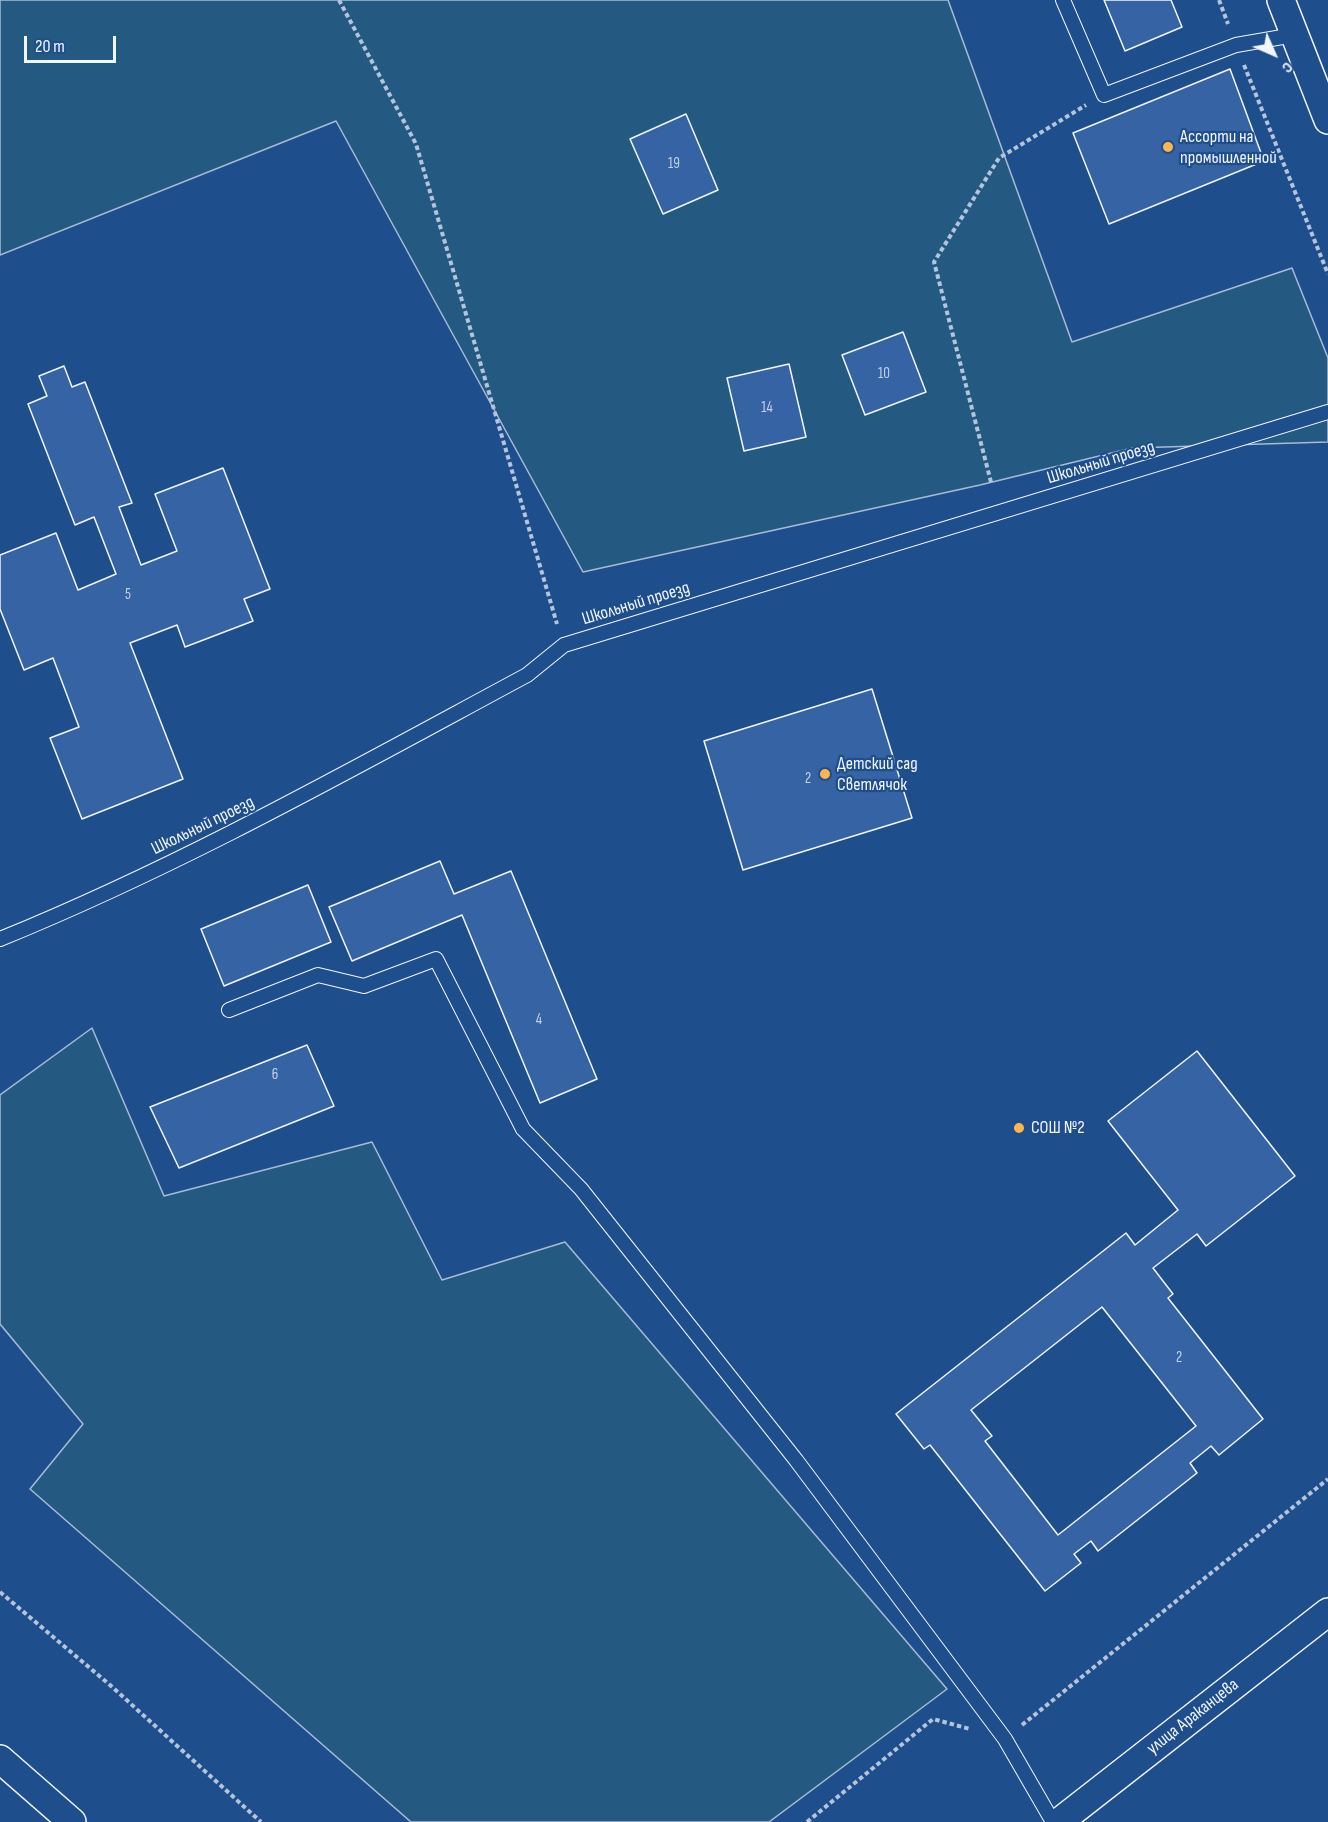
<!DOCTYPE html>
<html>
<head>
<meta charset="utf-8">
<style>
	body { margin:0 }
	#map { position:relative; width:1328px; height:1822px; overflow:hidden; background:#1f4e8c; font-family:"Sofia Sans Condensed",sans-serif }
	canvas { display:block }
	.north { position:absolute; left:1244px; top:24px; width:60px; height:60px; -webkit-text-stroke:4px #1f4e8c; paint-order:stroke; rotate:135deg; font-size:16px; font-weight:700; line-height:24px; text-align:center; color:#f2f6ff }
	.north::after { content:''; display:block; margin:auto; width:21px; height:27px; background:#f2f6ff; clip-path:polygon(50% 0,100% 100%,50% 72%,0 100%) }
	.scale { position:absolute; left:24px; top:36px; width:92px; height:27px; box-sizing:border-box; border:3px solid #f2f6ff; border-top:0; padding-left:8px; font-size:18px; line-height:21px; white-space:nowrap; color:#f2f6ff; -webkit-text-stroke:4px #1f4e8c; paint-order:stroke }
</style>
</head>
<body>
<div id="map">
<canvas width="1328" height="1822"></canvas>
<div class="north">С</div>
<div class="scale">20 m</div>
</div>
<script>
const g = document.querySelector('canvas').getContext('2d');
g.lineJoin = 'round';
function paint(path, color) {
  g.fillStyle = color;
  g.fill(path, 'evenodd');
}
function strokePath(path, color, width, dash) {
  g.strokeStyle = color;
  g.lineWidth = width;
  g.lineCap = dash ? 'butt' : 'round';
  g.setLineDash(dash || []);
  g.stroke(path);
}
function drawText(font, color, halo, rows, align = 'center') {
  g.font = font + ' "Sofia Sans Condensed",sans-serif';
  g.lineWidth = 4.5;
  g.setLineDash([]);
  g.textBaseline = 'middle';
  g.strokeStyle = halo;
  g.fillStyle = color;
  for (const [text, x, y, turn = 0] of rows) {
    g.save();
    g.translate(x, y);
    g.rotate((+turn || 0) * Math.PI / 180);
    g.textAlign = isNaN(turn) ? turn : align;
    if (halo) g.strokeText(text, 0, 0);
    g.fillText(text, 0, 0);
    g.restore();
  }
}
const green = new Path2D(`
	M0,0H948L1072,342L1292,268L1328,358V442L1132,448L980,485L583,572L336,121L0,255Z
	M92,1028L164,1196L372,1142L442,1280L565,1242L947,1689L769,1822H411L30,1489L83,1424L0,1324V1095Z`);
paint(green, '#245a82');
strokePath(green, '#a8bbd7', 1.5);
const building = new Path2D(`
	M1104,0H1171L1182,27L1125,51Z
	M1230,69L1264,161L1109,224L1073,133Z
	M686,114L718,190L663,214L630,139Z
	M903,332L926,392L865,415L842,355Z
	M789,364L806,437L744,451L727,378Z
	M64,366L72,387L85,382L132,503L119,507L141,565L177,551L155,494L223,468L270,589L244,599L253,621L185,647L177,625L130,643L183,779L82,819L50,738L79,727L53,658L24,670L0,609V555L56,533L78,590L116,574L94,517L75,525L28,404L47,396L39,376Z
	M872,689L912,818L743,870L704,741Z
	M440,861L454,894L511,871L597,1079L540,1103L462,915L352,961L329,907Z
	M308,885L331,942L224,986L201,929Z
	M307,1045L334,1106L179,1168L150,1107Z
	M1197,1051L1295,1176L1206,1246L1197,1234L1153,1268L1173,1294L1168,1298L1263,1419L1219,1455L1211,1446L1190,1463L1197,1473L1098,1551L1091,1541L1074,1554L1081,1563L1045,1591L930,1445L924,1449L896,1414L1126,1233L1135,1245L1178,1210L1108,1121ZM1102,1307L1196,1426L1058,1535L985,1441L992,1436L971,1410Z`);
paint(building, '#3563a3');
strokePath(building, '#f2f6ff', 1.5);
const lane = new Path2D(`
	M1063,0L1104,95L1236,45L1294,35
	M0,939C182,865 354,768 527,675L564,645L1328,412
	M229,1010L318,975L364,986L436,959L523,1129L581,1189L796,1460L1005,1739L1053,1822`);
const street = new Path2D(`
	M1281,0L1328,120
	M0,1759L72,1822
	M1059,1822L1328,1612`);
strokePath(lane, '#f2f6ff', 16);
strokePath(street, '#f2f6ff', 30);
strokePath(new Path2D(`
	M339,0L416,144L557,624
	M1219,0L1228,24
	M1244,65L1328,274
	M991,482L934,262L999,158L1086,105
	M0,1592L110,1685L261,1822
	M1022,1725L1328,1479
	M807,1822L933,1719L970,1729`), '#b3c4dc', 4, [4.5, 3]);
strokePath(lane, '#1f4e8c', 14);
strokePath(street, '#1f4e8c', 27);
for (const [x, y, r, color] of [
	[1168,147,6,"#ffb74d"],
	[825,774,6,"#ffb74d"],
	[1019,1128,6,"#ffb74d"]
]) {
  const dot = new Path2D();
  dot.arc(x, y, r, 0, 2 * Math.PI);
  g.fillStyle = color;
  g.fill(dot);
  strokePath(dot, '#1f4e8c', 2);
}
drawText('15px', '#c3d1e8', null, [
	["19",674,164],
	["10",884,374],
	["14",767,408],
	["5",128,595],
	["2",808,779],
	["4",539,1020],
	["6",275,1075],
	["2",1179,1358]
]);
drawText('18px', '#f2f6ff', '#1f4e8c', [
	["Ассорти на",1180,137],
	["промышленной",1180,158],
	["Детский сад",837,764],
	["Светлячок",837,785],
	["СОШ №2",1031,1128]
], 'left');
drawText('18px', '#f2f6ff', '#1f4e8c', [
	["Школьный проезд",1101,463,-17],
	["Школьный проезд",636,604,-17],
	["Школьный проезд",203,826,-26],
	["улица Араканцева",1193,1717,-38]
]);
</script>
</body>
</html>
